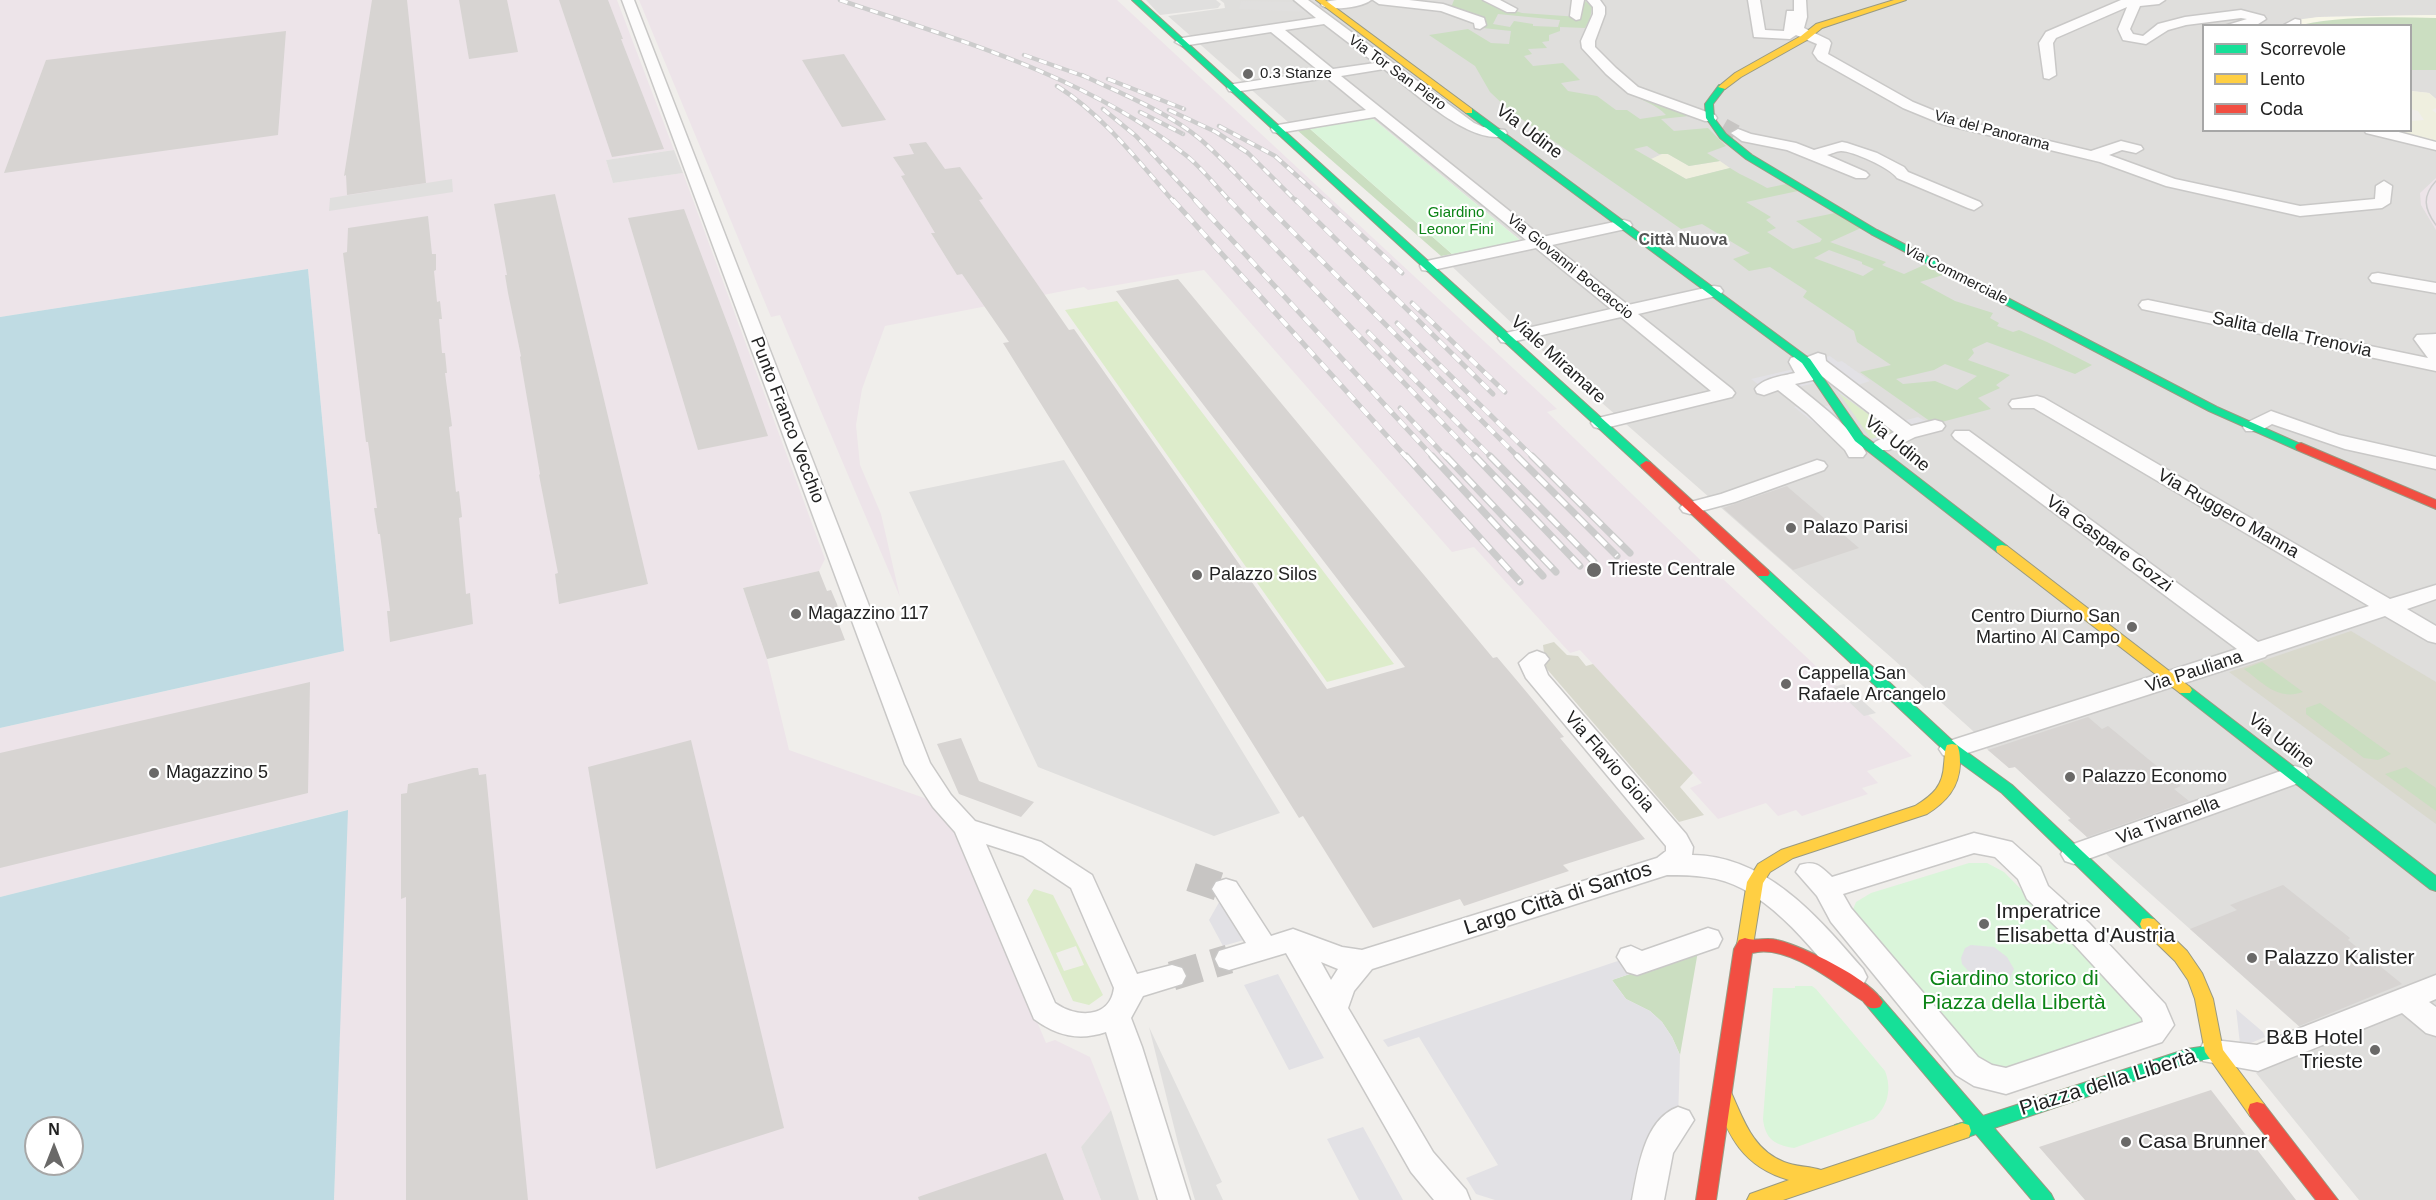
<!DOCTYPE html>
<html>
<head>
<meta charset="utf-8">
<style>
	body { margin:0 }
	#map { position:relative; width:2436px; height:1200px; overflow:hidden; background:#f0eeeb; font-family:Helvetica,sans-serif }
	canvas { display:block }
	.legend { position:absolute; left:2202px; top:24px; width:210px; height:108px; box-sizing:border-box; background:#fff; border:2px solid #a7a7a7; margin:0; padding:8px 10px; list-style:none; font-size:18px; color:#222 }
	.legend li { display:flex; align-items:center; gap:12px; height:30px }
	.legend b { width:30px; border:2px solid #a7a7a7 }
	.north { position:absolute; left:24px; top:1116px; width:60px; height:60px; box-sizing:border-box; background:#fff; border:2px solid #a7a7a7; border-radius:50%; rotate:0deg; font-size:16px; font-weight:700; line-height:24px; text-align:center; color:#222 }
	.north::after { content:''; display:block; margin:auto; width:21px; height:27px; background:#6a6968; clip-path:polygon(50% 0,100% 100%,50% 72%,0 100%) }
</style>
</head>
<body>
<div id="map">
<canvas width="2436" height="1200"></canvas>
<ul class="legend">
<li><b style="height:8px;background:#16e098"></b>Scorrevole</li>
<li><b style="height:8px;background:#ffcf43"></b>Lento</li>
<li><b style="height:8px;background:#f24e42"></b>Coda</li>
</ul>
<div class="north">N</div>
</div>
<script>
const g = document.querySelector('canvas').getContext('2d');
g.lineJoin = 'round';
function paint(path, color) {
  g.fillStyle = color;
  g.fill(path, 'evenodd');
}
function strokePath(path, color, width, dash) {
  g.strokeStyle = color;
  g.lineWidth = width;
  g.lineCap = dash ? 'butt' : 'round';
  g.setLineDash(dash || []);
  g.stroke(path);
}
function drawText(font, color, halo, rows, align = 'center') {
  g.font = font + ' Helvetica,sans-serif';
  g.lineWidth = 4.5;
  g.setLineDash([]);
  g.textBaseline = 'middle';
  g.strokeStyle = halo;
  g.fillStyle = color;
  for (const [text, x, y, turn = 0] of rows) {
    g.save();
    g.translate(x, y);
    g.rotate((+turn || 0) * Math.PI / 180);
    g.textAlign = isNaN(turn) ? turn : align;
    if (halo) g.strokeText(text, 0, 0);
    g.fillText(text, 0, 0);
    g.restore();
  }
}
paint(new Path2D(`
	M1220,0H2436V15L2319,17L2289,22L2302,26H2204V130L2392,131L2436,141V1200H2359L2256,1073L2322,1047L2068,820L2071,818L2015,767L2009,768L1988,750L1973,731L1893,659L1518,329L1441,256L1520,240L1372,118L1297,130L1168,16L1225,8L1224,3Z
	M2411,70H2436V99L2429,93L2411,91Z`), '#dfdedc');
paint(new Path2D(`
	M0,0H617L674,150L606,160L613,183L683,173L825,559L819,571L743,588L767,659L789,750L927,799L959,836L1046,1043L1055,1040L1090,1057L1111,1110L1081,1147L1101,1200H334L347,810L0,897V728L344,651L308,269L0,317Z
	M639,0H1117L1557,409L1547,412L1720,579H1723L1912,756L1867,771L1878,783L1862,788L1868,794L1802,816L1796,810L1778,816L1766,803L1718,819L1690,788L1702,783L1580,650L1570,653L1474,547L1452,552L1204,270L1088,290L1084,287L885,326L862,389L856,425L860,465L881,514L900,597L780,315L771,317Z
	M2436,178V230L2421,205L2420,193Z`), '#ede4e9');
paint(new Path2D(`
	M2436,15V18L2349,20L2320,21L2301,25L2287,21L2319,17Z`), '#f8f7e8');
paint(new Path2D(`
	M2351,631L2436,682V824L2229,672Z
	M1554,642L1567,655L1578,656L1586,666L1593,664L1693,773L1680,787L1704,815L1679,822L1546,668L1543,645Z`), '#d9d9cd');
paint(new Path2D(`
	M2411,91L2429,93L2436,99V108L2432,110L2436,113V141L2392,131L2410,130L2411,121L2424,120L2418,111L2411,109Z
	M1662,154H1668L1689,166L1720,161L1730,168L1686,179L1651,159Z`), '#efefdf');
paint(new Path2D(`
	M1117,301L1394,664L1327,682L1065,310Z
	M1839,393L1895,433L1871,439Z
	M1034,889L1053,895L1103,995L1089,1005L1073,1001L1027,900ZM1076,946L1084,965L1064,971L1056,953Z`), '#ddeccb');
paint(new Path2D(`
	M1454,0H1482L1522,13L1579,17L1582,0H1584L1592,7L1590,19L1585,28L1560,27V31L1549,35V41L1542,42L1547,48L1528,49L1532,54L1524,56L1533,66L1563,63L1580,80L1561,83L1568,91L1597,96L1616,110H1627L1640,119L1666,115C1656,104 1643,102 1631,93L1689,116L1661,119L1674,131L1708,128L1726,146L1707,153L1720,161L1689,166L1668,154H1659L1647,146L1634,149L1686,179L1730,168C1742,176 1754,180 1767,188L1786,184L1798,191L1746,202L1771,217L1766,220L1776,228L1767,232L1793,249L1820,242L1822,239L1796,221L1835,213L1861,228L1830,242L1886,262L1882,265L1904,274L1924,265L1943,275L1920,282L1955,301L1993,313L1990,318L1999,323L1997,326L2013,332L2019,330L2047,342L2092,365L2075,374L1987,342L1972,349L1974,353L1968,360L2010,375L1996,385L2000,388L1978,398L1991,409L1934,424L1860,372L1891,365L1857,342L1854,331L1803,297L1807,291L1770,267L1749,271L1733,259L1750,253L1702,224L1681,229L1510,111L1490,92L1475,66L1429,35L1468,29L1491,43L1509,44L1511,31L1483,28V21L1444,7L1442,4L1452,5ZM1498,14L1559,20H1560L1558,27L1533,26V24L1514,21L1510,27L1493,24ZM1829,250L1862,262V264L1874,269L1863,276L1814,258ZM1945,364L1977,376L1957,390L1935,381L1903,384L1896,379L1934,370Z
	M2436,18V70H2411L2410,26L2301,25C2344,16 2392,17 2436,18Z
	M1309,128L1452,254L1441,256L1297,130Z
	M2262,662L2303,692C2278,701 2263,683 2244,669Z
	M2320,703L2391,754L2378,760L2364,758L2306,714V708Z
	M2406,767L2436,788V811L2385,774Z
	M1698,951L1680,1055L1672,1037L1662,1022L1650,1011L1626,999L1612,980Z`), '#cbdec1');
paint(new Path2D(`
	M1372,118L1521,241L1452,254L1309,128Z
	M1969,863H1987L2004,872L2068,937L2146,1021L2015,1073L1985,1069L1850,917L1856,902L1871,893Z
	M1795,986H1812L1816,989L1885,1071C1892,1089 1888,1106 1874,1119L1794,1148C1775,1145 1765,1139 1763,1119L1773,988H1795Z`), '#daf5da');
paint(new Path2D(`
	M1146,0H1216L1221,4L1218,8L1160,15Z
	M1241,1L1293,2L1308,12L1239,9Z
	M674,150L683,173L613,183L606,160Z
	M452,179L453,192L329,211L330,198Z
	M1064,460L1280,813L1214,836L1038,767L909,492Z
	M1844,684L1876,713L1864,716L1833,687Z
	M1149,1027L1222,1182L1216,1185L1223,1200H1195L1178,1143Z
	M1111,1110L1139,1200H1101L1081,1147Z`), '#e0dfde');
paint(new Path2D(`
	M1830,356L1838,362L1842,361L1870,381L1858,385L1906,420L1918,417L1942,430L1886,447L1871,439L1894,432L1839,393L1813,360Z
	M1794,369L1815,383L1794,388L1819,408L1830,405L1847,449L1794,407L1801,405L1780,388L1767,391L1751,379Z
	M1231,881L1261,935L1223,946L1209,920Z
	M1701,933L1698,951L1612,980L1626,999L1650,1011L1662,1022L1672,1037L1680,1055L1678,1120L1665,1200H1495L1476,1194L1466,1178L1498,1165L1419,1037L1388,1047L1383,1040Z
	M1971,945L1994,947L2007,957L2014,969L2010,979L1997,983L1972,975L1962,964L1961,958L1965,948Z
	M1278,974L1324,1058L1289,1070L1244,985Z
	M2236,1009L2263,1032L2265,1037L2244,1046L2240,1044Z
	M1363,1127L1403,1200H1359L1327,1139Z`), '#e2e1e5');
paint(new Path2D(`
	M308,269L344,651L0,728V317Z
	M348,810L334,1200H0V897ZM36,1128H72V1164H36Z`), '#bfdbe3');
paint(new Path2D(`
	M372,0H407L426,183L347,195L346,175L344,176Z
	M459,0H507L518,52L469,59Z
	M559,0H608L623,39H621L664,149L612,157Z
	M286,31L278,135L4,173L46,60Z
	M844,54L886,120L842,127L802,60Z
	M926,142L945,169L960,167L983,199L979,200L1069,330L1074,329L1327,689L1405,667L1116,291L1178,279L1493,658L1497,657L1519,683L1564,737L1560,738L1645,839L1563,865L1569,871L1464,906L1460,899L1373,928L1303,816L1299,818L1003,343L1009,342L962,274L957,275L931,233H935L901,176L905,175L893,157L914,154L909,144Z
	M555,194L648,584L559,604L555,574L558,573L539,475L540,474L520,357L521,356L508,293L505,275H507L494,204Z
	M684,209L734,341L768,436L698,450L628,218Z
	M428,216L432,254H436V270L434,271L437,302L440,301L442,319H439L442,353H445L447,373H445L452,426L449,427L456,492L459,491L462,517L459,518L466,594L470,593L473,624L390,642L387,611H390L380,534H378L374,508H377L368,442H366L343,253L347,252L348,228Z
	M1787,486L1790,489L1859,548L1793,570L1723,508Z
	M819,571L827,591L831,590L837,604L841,618L837,619L845,640L767,659L743,588Z
	M310,682L308,793L0,868V753Z
	M2088,717L2102,729L2108,726L2181,786L2174,789L2189,801L2087,837L2068,820L2071,819L2015,767L2009,768L1988,750Z
	M961,738L979,781L1034,802L1021,817L959,794L937,744Z
	M691,740L784,1128L656,1169L588,767Z
	M473,768H478L479,775L486,774L528,1200H406V897L401,899V794L407,793L408,784Z
	M2283,885L2350,938L2348,940L2402,984L2299,1026L2190,929L2237,910L2230,905Z
	M2211,1090L2296,1200H2085L2039,1147Z
	M1046,1153L1064,1200H919L918,1197Z`), '#d7d4d2');
strokePath(new Path2D(`
	M1724,125L1738,133`), '#c7c5c3', 14, [14, 7]);
strokePath(new Path2D(`
	M1191,877L1226,889
	M1172,976L1229,959`), '#c7c5c3', 29, [29, 14]);
const street = new Path2D(`
	M622,0H634L930,763L951,795L975,821L1041,842L1092,875L1137,974L1172,965L1182,968L1186,976L1182,984L1143,996L1131,1018L1142,1047L1190,1200H1158L1106,1032C1079,1041 1057,1036 1034,1019L955,832L933,807L905,764ZM986,844L1023,856L1071,888L1114,988C1110,1019 1076,1018 1055,1003Z
	M1294,0H1308L1474,123L1483,127L1505,130L1507,133L1505,136C1469,145 1413,91 1384,69L1341,76L1542,237L1624,220L1630,222L1632,225L1630,228L1552,245L1628,305L1714,286L1720,287L1723,291L1720,295L1638,314L1732,389L1735,393L1732,397L1601,429L1594,427L1591,423L1594,419L1711,391L1621,317L1507,343L1501,342L1498,338L1501,334L1611,309L1536,248L1428,271L1422,270L1420,266L1422,262L1526,240L1375,117L1278,133L1273,132L1271,129L1273,126L1278,125L1366,110L1327,78L1234,92L1229,91L1227,88L1229,85L1234,84L1319,71L1271,32L1182,46L1175,42L1182,38L1316,18ZM1324,24L1375,63L1333,69L1285,30Z
	M1337,0H1371C1363,7 1329,12 1321,5L1323,2Z
	M1373,0H1409L1443,4L1484,18L1486,25L1480,29L1475,28L1474,23L1441,11L1379,4Z
	M1483,0H1500L1517,9L1515,12H1507Z
	M1572,0H1584L1580,19L1576,20L1570,16Z
	M1587,0H1600L1605,7V14L1595,41V47L1616,68L1638,87L1715,115L1717,118L1715,121H1705L1628,93L1606,74L1582,48L1581,41L1593,14V7Z
	M1748,0H1760L1765,30L1784,31L1787,11H1794V0H1806L1807,17L1804,28L1829,40L1831,43L1828,54L1913,102L1952,118L2091,151L2121,141L2141,146L2143,149L2136,153L2122,150L2109,155L2175,179L2300,206L2375,199L2376,186L2384,181L2392,186L2390,203L2382,208L2300,216L2166,186L2100,162L1942,124L1903,108L1818,60L1813,53L1817,44L1796,35L1790,39L1754,37Z
	M2121,0H2165L2159,4L2140,6L2130,29L2133,34L2143,36L2158,24L2185,17L2241,10L2264,16L2266,19L2255,26H2224L2247,19L2241,18L2186,25L2168,30L2146,44L2123,40L2118,29L2127,7L2056,38L2053,43L2056,75L2049,79L2044,78L2039,43L2046,32Z
	M2295,19L2300,20V26H2282Z
	M1738,129L1751,134L1796,143L1814,150L1842,142L1847,143L1877,153L1904,167L1908,172L1980,202L1982,205L1974,210L1968,208L1897,178C1890,168 1853,151 1841,151C1837,151 1831,154 1827,155L1866,172L1869,175L1866,178H1856L1787,150L1742,141L1731,133Z
	M2364,130H2391L2436,142V150L2366,133Z
	M2378,273L2436,283V293L2372,282L2369,278L2372,274Z
	M2148,300L2428,358L2414,339L2417,335L2436,334V371L2142,309L2139,305L2142,301Z
	M1818,353L1825,355L1826,361L1911,426L1935,420L1942,422L1945,426L1942,430L1915,437L1889,450H1875L1872,446L1875,442L1894,432L1810,367L1815,376L1813,380L1795,384C1813,399 1857,432 1866,453L1863,457H1849L1845,450L1807,413L1778,390L1764,395L1757,393L1755,389C1763,378 1782,376 1795,373L1789,362L1791,358L1798,356L1805,358Z
	M2037,396L2044,398L2390,599L2436,585V599L2407,609L2436,626V643L2428,641L2385,616L2267,655L2265,657L1961,755L1952,758L1943,755L1939,749L1943,743L2237,649L1955,439L1952,435L1955,431H1969L2258,642L2369,606L2034,408H2012L2009,404L2012,400Z
	M2271,411L2339,435L2436,457V469L2345,449L2272,424L2260,431H2246L2243,427L2246,423Z
	M1817,460L1824,462L1827,466L1824,470L1735,502L1690,514L1683,512L1680,508L1683,504L1721,494Z
	M1537,651L1545,654L1549,659L1544,665L1548,675L1686,834L1693,847L1692,855C1767,856 1818,917 1863,969L1867,977L1863,985C1856,988 1849,989 1842,984C1833,977 1826,965 1818,956C1796,930 1773,906 1743,889C1719,876 1694,875 1667,875L1372,969L1354,991L1348,1008L1433,1152L1466,1190L1470,1200H1434L1411,1172L1286,953L1229,970L1219,967L1215,959L1219,951L1246,943L1212,889L1216,882L1226,879L1236,882L1271,936L1293,929L1342,947L1362,950L1657,858L1666,851V846L1526,678L1519,663L1529,654ZM1321,962L1338,969L1331,980Z
	M2295,766L2304,769L2308,775L2304,781L2074,864L2065,861L2061,854L2065,847Z
	M1974,833L2012,842L2040,867L2048,886L2089,923L2165,1004L2174,1025L2162,1042L2006,1094L1974,1086L1956,1075L1831,922L1817,896L1796,872L1800,865C1816,860 1821,867 1832,877ZM1974,853L1995,857L2018,879L2027,899L2069,939L2142,1018L2143,1022L2006,1068L1992,1065L1978,1057L1851,908L1843,894Z
	M1708,928L1718,931L1722,939L1718,947L1637,975L1627,972L1617,957L1621,949L1631,946L1642,951Z
	M2436,975V999L2429,1002L2436,1007V1036L2426,1033L2402,1013L2258,1071L2203,1061L2199,1052L2203,1043L2214,1040L2257,1045Z
	M1678,1107L1689,1111L1694,1120L1673,1153L1664,1200H1632C1638,1169 1644,1119 1678,1107Z`);
const fast = new Path2D(`
	M1132,0H1140L1650,462L1652,465L1650,468H1642Z
	M1719,85L1726,87L1713,104L1714,118L1726,134L1752,155L1877,230L2217,407L2307,447L2305,450H2297L2209,411L1871,234L1746,159L1720,138L1706,118L1705,104Z
	M1466,109H1472L1810,359L1863,435L2007,546L2008,549L2007,552H1997L1855,441L1802,363L1466,113Z
	M1763,569L1768,570L1957,745L2012,785L2154,919L2156,924L2154,929L2148,930L2142,929L2002,793L1947,753L1758,576L1756,573Z
	M2185,685L2190,687L2436,876V891L2430,889L2180,693L2178,690L2180,687Z
	M1874,995L1880,997L1983,1116L2187,1049L2214,1045L2220,1047L2223,1052L2220,1057L2187,1063L1994,1128L2051,1194L2054,1200H2032L1976,1134L1962,1139L1955,1137L1953,1131L1955,1125L1965,1122L1868,1007L1865,1002L1868,997Z`);
const slow = new Path2D(`
	M1316,0H1325L1472,109V113H1466Z
	M1894,0H1906L1822,28L1807,40L1741,77L1725,89L1718,87L1735,73L1801,36L1816,24Z
	M2002,545L2007,546L2190,687L2192,690L2190,693H2180L1997,552L1996,549L1997,546Z
	M1952,744L1957,745C1960,751 1960,757 1960,764C1959,788 1946,802 1927,814L1793,858L1770,872L1763,883L1753,945L1751,950L1745,952L1739,950L1737,945L1747,882L1758,864L1781,850L1915,806C1933,795 1943,786 1944,764C1945,758 1944,751 1947,745Z
	M2148,918L2154,919L2187,951L2202,973L2213,999L2223,1050L2264,1104L2266,1110L2264,1116L2257,1118L2250,1116L2205,1052L2195,999L2188,980L2175,961L2142,929L2140,924L2142,919Z
	M1722,1086L1729,1088C1743,1117 1751,1149 1784,1162C1796,1167 1809,1166 1821,1170L1962,1123L1969,1125L1971,1131L1969,1137L1783,1200H1747L1750,1194L1789,1180C1743,1167 1728,1136 1713,1094L1715,1088Z`);
const jam = new Path2D(`
	M2301,443L2436,500V509L2297,450L2295,447L2297,444Z
	M1646,461L1650,462L1768,570L1770,573L1768,576H1758L1642,468L1640,465Z
	M1745,938C1755,942 1766,937 1777,940C1802,946 1871,979 1883,1002L1880,1007C1872,1010 1868,1008 1863,1001C1835,983 1787,943 1752,953L1716,1200H1696L1734,949L1739,940Z
	M2257,1102L2264,1104L2338,1200H2316L2250,1116L2248,1110L2250,1104Z`);
strokePath(street, '#c9c8c7', 3);
strokePath(fast, '#999a82', 2);
strokePath(slow, '#999a82', 2);
strokePath(jam, '#999a82', 2);
paint(street, '#fdfcfc');
paint(fast, '#16e098');
paint(slow, '#ffcf43');
paint(jam, '#f24e42');
strokePath(new Path2D(`
	M2436,181C2422,196 2424,209 2436,225`), '#ccc', 1.5);
const railFar2 = new Path2D(`
	M840,0C958,40 1084,75 1183,153C1201,166 1215,186 1231,202
	M1024,55L1089,78
	M1082,75C1122,94 1166,111 1200,139C1222,158 1242,181 1263,202
	M1108,79L1184,109
	M1057,86C1103,115 1138,161 1174,202
	M1103,109L1136,136L1197,202
	M1169,110L1216,132L1248,153L1297,202
	M1140,112L1183,134
	M1219,126L1275,156L1326,202`);
const railFar1 = new Path2D(`
	M1173,200L1407,458
	M1195,200L1434,458
	M1229,200L1476,458
	M1261,200L1519,458
	M1296,200L1493,394
	M1324,200L1402,273
	M1412,303L1505,392
	M1397,323L1534,458
	M1368,332L1492,458
	M1400,408L1447,458`);
const rail = new Path2D(`
	M1406,456L1520,582
	M1432,456L1543,576
	M1446,456L1556,572
	M1475,456L1580,566
	M1490,456L1594,562
	M1517,456L1617,556
	M1532,456L1630,553`);
strokePath(railFar2, '#ccc', 4.5);
strokePath(railFar1, '#ccc', 5);
strokePath(rail, '#ccc', 7);
strokePath(railFar2, '#fff', 3, [8]);
strokePath(railFar1, '#fff', 4, [10]);
strokePath(rail, '#fff', 4.5, [14]);
for (const [x, y, r, color] of [
	[1248,74,6,"#6a6968"],
	[1791,528,6,"#6a6968"],
	[1594,570,8,"#6a6968"],
	[1197,575,6,"#6a6968"],
	[796,614,6,"#6a6968"],
	[2132,627,6,"#6a6968"],
	[1786,684,6,"#6a6968"],
	[154,773,6,"#6a6968"],
	[2070,777,6,"#6a6968"],
	[1984,924,6,"#6a6968"],
	[2252,958,6,"#6a6968"],
	[2375,1050,6,"#6a6968"],
	[2126,1142,6,"#6a6968"]
]) {
  const dot = new Path2D();
  dot.arc(x, y, r, 0, 2 * Math.PI);
  g.fillStyle = color;
  g.fill(dot);
  strokePath(dot, '#fff', 2);
}
drawText('15px', '#222', '#fff', [
	["Via Tor San Piero",1397,73,36],
	["Via del Panorama",1992,131,15],
	["Via Giovanni Boccaccio",1570,267,39],
	["Via Commerciale",1956,275,27]
]);
drawText('15px', '#222', '#fff', [
	["0.3 Stanze",1260,74]
], 'left');
drawText('15px', '#0c8416', '#fff', [
	["Giardino",1456,213],
	["Leonor Fini",1456,230]
]);
drawText('bold 16px', '#555', '#fff', [
	["Città Nuova",1683,241]
]);
drawText('18px', '#222', '#fff', [
	["Via Udine",1529,132,37],
	["Salita della Trenovia",2292,335,12],
	["Viale Miramare",1558,360,42],
	["Punto Franco Vecchio",787,420,69],
	["Via Udine",1897,444,39],
	["Via Ruggero Manna",2228,514,30],
	["Via Gaspare Gozzi",2109,544,36],
	["Via Pauliana",2194,672,-18],
	["Via Udine",2281,741,38],
	["Via Flavio Gioia",1609,762,49],
	["Via Tivarnella",2168,821,-20]
]);
drawText('18px', '#222', '#fff', [
	["Palazo Parisi",1803,528],
	["Trieste Centrale",1608,570],
	["Palazzo Silos",1209,575],
	["Magazzino 117",808,614],
	["Centro Diurno San",2120,617,"right"],
	["Martino Al Campo",2120,638,"right"],
	["Cappella San",1798,674],
	["Rafaele Arcangelo",1798,695],
	["Magazzino 5",166,773],
	["Palazzo Economo",2082,777]
], 'left');
drawText('21px', '#222', '#fff', [
	["Largo Città di Santos",1558,899,-18],
	["Piazza della Libertà",2108,1083,-17]
]);
drawText('21px', '#222', '#fff', [
	["Imperatrice",1996,912],
	["Elisabetta d'Austria",1996,936],
	["Palazzo Kalister",2264,958],
	["B&B Hotel",2363,1038,"right"],
	["Trieste",2363,1062,"right"],
	["Casa Brunner",2138,1142]
], 'left');
drawText('21px', '#0c8416', '#fff', [
	["Giardino storico di",2014,979],
	["Piazza della Libertà",2014,1003]
]);
</script>
</body>
</html>
